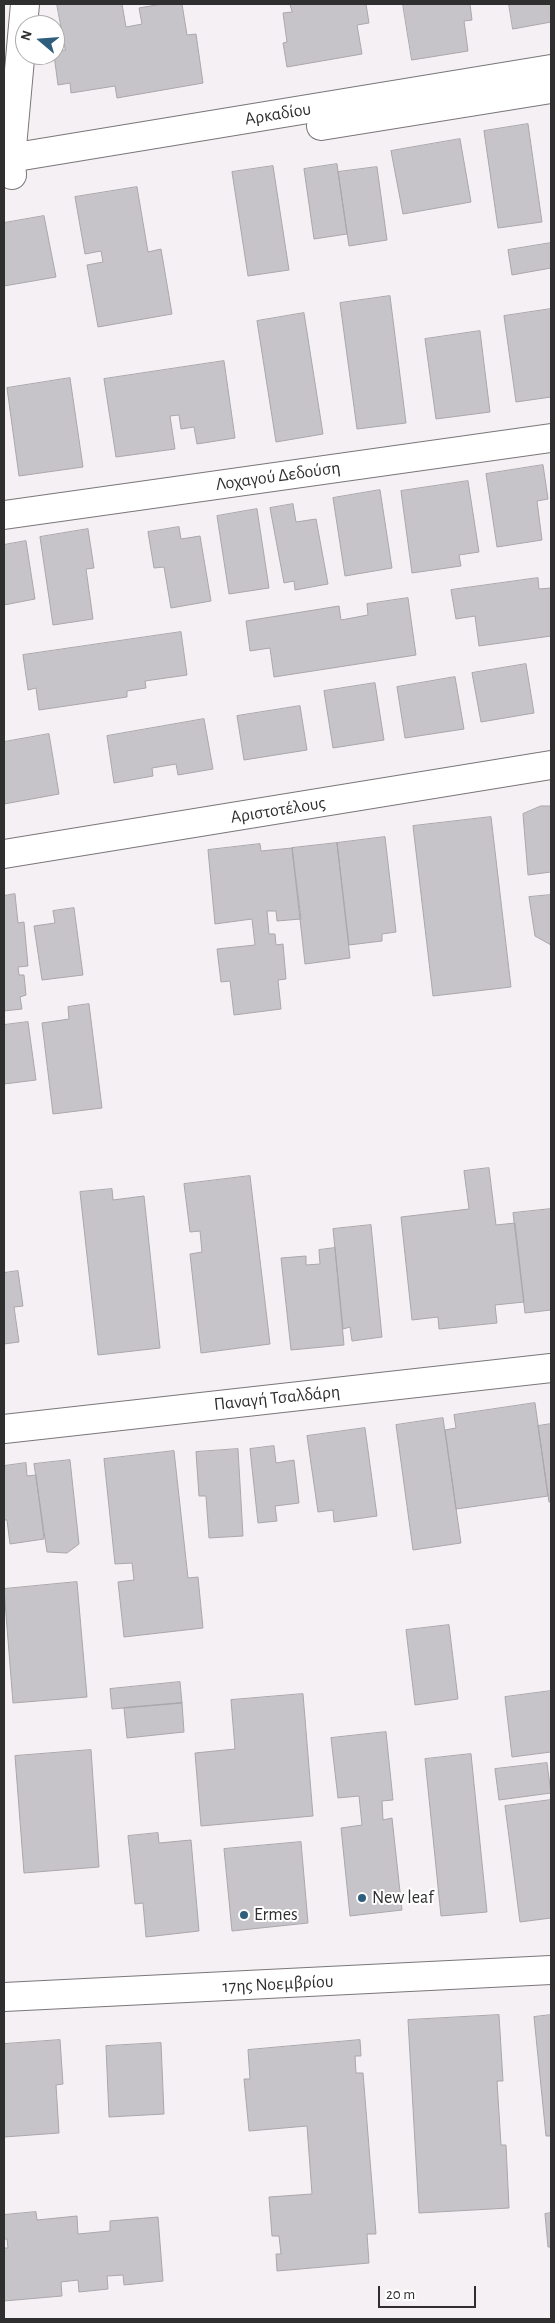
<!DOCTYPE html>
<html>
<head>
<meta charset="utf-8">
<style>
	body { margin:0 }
	#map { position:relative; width:555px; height:2323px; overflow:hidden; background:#f5f0f3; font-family:"Alegreya Sans",sans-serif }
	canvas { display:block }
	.frame { position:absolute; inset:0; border:5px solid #302f30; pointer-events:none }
	.north { position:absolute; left:15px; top:15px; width:50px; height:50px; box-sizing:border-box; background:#fff; border:1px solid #acacac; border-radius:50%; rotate:288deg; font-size:14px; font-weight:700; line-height:20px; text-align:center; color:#302f30 }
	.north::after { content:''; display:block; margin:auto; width:18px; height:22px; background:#2f5e7d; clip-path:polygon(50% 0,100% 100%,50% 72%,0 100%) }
	.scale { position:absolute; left:378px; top:2286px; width:98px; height:22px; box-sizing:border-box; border:2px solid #302f30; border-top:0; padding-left:6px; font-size:15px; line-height:18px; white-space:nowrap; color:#302f30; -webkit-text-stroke:4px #fff; paint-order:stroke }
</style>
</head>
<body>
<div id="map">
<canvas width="555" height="2323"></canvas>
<div class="frame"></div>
<div class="north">N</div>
<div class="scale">20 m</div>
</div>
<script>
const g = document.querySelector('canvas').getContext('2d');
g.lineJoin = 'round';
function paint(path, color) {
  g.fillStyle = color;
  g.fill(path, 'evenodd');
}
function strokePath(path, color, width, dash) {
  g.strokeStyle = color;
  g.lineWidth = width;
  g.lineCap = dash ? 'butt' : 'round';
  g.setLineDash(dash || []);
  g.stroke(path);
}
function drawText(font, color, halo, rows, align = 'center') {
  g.font = font + ' "Alegreya Sans",sans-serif';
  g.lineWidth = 4;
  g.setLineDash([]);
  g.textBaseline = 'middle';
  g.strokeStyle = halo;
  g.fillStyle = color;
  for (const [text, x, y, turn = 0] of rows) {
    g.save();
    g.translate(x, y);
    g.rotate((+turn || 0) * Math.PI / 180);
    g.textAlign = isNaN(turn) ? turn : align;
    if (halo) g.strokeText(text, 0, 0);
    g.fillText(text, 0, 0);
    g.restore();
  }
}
const building = new Path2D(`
	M57,4H122L126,27L142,24L139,8L162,4H182L187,35L196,34L203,83L117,98L115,86L71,93L70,83L58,85L54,55L55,51L65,50Z
	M290,4H366L369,23L357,25L362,54L287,67L283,43L287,42L283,13L292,12Z
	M403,4H470L472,20L464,21L468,51L412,60Z
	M509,4H551V22L513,29Z
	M528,124L542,222L498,228L484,131Z
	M460,139L471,202L403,214L391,151Z
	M337,164L347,234L314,239L304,169Z
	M273,166L289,270L248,276L232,172Z
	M377,167L387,240L349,246L338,172Z
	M137,187L148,252L161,249L172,314L98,327L87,265L103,262L101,251L85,254L75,197Z
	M44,216L56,277L4,286V223Z
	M551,243V268L512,275L508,250Z
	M390,296L406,423L357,429L340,303Z
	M551,309V397L516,402L504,316Z
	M304,313L323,434L276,442L257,321Z
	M480,331L490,412L436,419L425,339Z
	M224,361L235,438L197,444L194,427L181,429L179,415L170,416L175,449L116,457L104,379Z
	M70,378L83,467L19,476L7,388Z
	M543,465L548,499L537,501L542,540L497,547L486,474Z
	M468,481L479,552L459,555L461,566L412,573L401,491Z
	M380,490L392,568L345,576L333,498Z
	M293,504L296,522L316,519L328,584L295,590L294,581L284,583L270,508Z
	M257,509L269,588L229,594L217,516Z
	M179,527L181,539L200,536L211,601L171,608L164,567L154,568L148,532Z
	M88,529L94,568L86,569L93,619L53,625L40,537Z
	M26,541L35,599L4,605V545Z
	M538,578L539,589L551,588V636L479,646L475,616L456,619L451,590Z
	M408,598L416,655L274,677L270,648L250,651L246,621L339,606L341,620L368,615L367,604Z
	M181,632L187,675L145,681L146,688L127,691V697L39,710L36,688L28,690L23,655Z
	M526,664L534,713L481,722L472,673Z
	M455,677L464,729L405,738L397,687Z
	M375,683L384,740L333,748L324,691Z
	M300,706L307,750L244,760L237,716Z
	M204,719L213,769L178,775L176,764L152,768L153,776L114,783L107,736Z
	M49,734L59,794L4,804V742Z
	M541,806H551V872L528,875L523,814Z
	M491,817L511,987L433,996L413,826Z
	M385,837L396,932L382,934V941L349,945L337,843Z
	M337,843L350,958L305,964L292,848Z
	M260,844L261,851L292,848L301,919L277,921L276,911H267L269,934H275L276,945L283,944L286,979L278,980L281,1009L234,1015L230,981L221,982L217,949L255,945L252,919L215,924L208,850Z
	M15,894L18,923L24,922L28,966L18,967L19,975H24L26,995L20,997L22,1009L4,1011V896Z
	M551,895V945L535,936L529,897Z
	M74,908L83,975L42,980L34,926L55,923L53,911Z
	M89,1004L102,1108L53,1114L42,1023L69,1019L68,1007Z
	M28,1022L36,1080L4,1084V1025Z
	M489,1168L496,1225L515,1223L524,1302L495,1305L497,1323L439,1329L438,1317L412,1320L401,1217L469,1209L464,1171Z
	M250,1176L270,1344L201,1353L190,1254L202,1252L200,1231L190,1232L184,1184Z
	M112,1189L113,1200L144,1196L160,1348L98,1355L80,1192Z
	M551,1209V1310L525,1313L513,1213Z
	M371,1225L382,1337L352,1341L350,1327L343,1329L333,1229Z
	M335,1248L344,1345L291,1350L281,1258L306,1256V1265L320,1264L319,1250Z
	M18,1271L23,1306L14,1307L19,1342L4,1344V1273Z
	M535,1403L548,1496L456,1509L445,1430L456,1428L454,1415Z
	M443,1418L461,1543L413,1550L396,1425Z
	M551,1424V1502H549L538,1426Z
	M365,1428L377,1516L334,1522L333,1510L318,1512L307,1436Z
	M274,1446L276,1463L294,1460L299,1503L275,1506L277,1521L258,1523L250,1449Z
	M238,1449L243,1536L209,1538L206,1496H199L196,1452Z
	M174,1451L188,1578L198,1577L203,1628L124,1637L118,1582L134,1580L132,1563L115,1564L104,1459Z
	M70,1460L79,1544L67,1553L47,1552L34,1464Z
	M26,1463L27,1476L36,1475L44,1539L10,1544L7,1520H4V1466Z
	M77,1582L87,1697L13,1703L4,1589Z
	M449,1625L458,1699L415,1705L406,1630Z
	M180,1682L182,1703L112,1709L110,1689Z
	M551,1691V1752L512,1757L505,1697Z
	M303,1694L313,1816L201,1826L195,1753L235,1749L231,1700Z
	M182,1703L184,1732L127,1738L124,1708Z
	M386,1732L393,1800L382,1801L383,1820L392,1818L402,1910L350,1916L341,1828L362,1825L359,1796L338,1798L331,1738Z
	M91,1750L99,1867L24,1873L15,1756Z
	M471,1754L487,1912L441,1916L425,1759Z
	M547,1763L551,1793L499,1800L495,1769Z
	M551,1800V1918L520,1922L505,1806Z
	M158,1833L159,1843L191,1840L199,1931L146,1937L143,1903L135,1904L128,1836Z
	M301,1842L308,1923L232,1931L224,1849Z
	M499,2015L503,2081H497L501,2145H506L509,2208L419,2213L408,2020Z
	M551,2015V2136H546L534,2017Z
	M60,2040L63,2084L56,2085L59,2133L4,2137V2044Z
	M360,2040L361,2056H355L356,2073H363L376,2234H367L369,2263L277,2271L276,2254H281L279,2236H272L269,2197L312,2194L307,2126L249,2131L244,2079H250L248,2050Z
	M161,2043L164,2114L109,2117L106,2046Z
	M36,2212L37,2220L77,2216L78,2234L110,2231V2221L158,2217L163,2281L124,2285L123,2275L107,2276L108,2289L79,2292L78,2280L61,2282L62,2296L4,2301V2248H8L7,2239H4V2215Z
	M551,2213V2247H548L545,2214Z`);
paint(building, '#c6c4c8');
strokePath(building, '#aaa7ab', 1);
const minor = new Path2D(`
	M12,175L11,158L25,4
	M4,515L551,438
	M4,854L551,765
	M4,1429L551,1368`);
const tertiary = new Path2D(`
	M321,126L551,89
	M4,159L551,69
	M4,1997L551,1970`);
strokePath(minor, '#7a7679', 30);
strokePath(tertiary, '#7a7679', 30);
strokePath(minor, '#fff', 28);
strokePath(tertiary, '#fff', 28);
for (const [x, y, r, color] of [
	[362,1898,5,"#2f5e7d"],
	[244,1915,5,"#2f5e7d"]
]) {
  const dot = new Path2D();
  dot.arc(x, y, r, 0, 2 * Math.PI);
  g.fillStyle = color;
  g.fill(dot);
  strokePath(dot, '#fff', 2);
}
drawText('18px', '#302f30', '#fff', [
	["Αρκαδίου",278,114,-9],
	["Λοχαγού Δεδούση",278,476,-8],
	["Αριστοτέλους",278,810,-9],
	["Παναγή Τσαλδάρη",277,1398,-6],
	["17ης Νοεμβρίου",278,1984,-3]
]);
drawText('18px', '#302f30', '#fff', [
	["New leaf",372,1898],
	["Ermes",254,1915]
], 'left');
</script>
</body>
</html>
